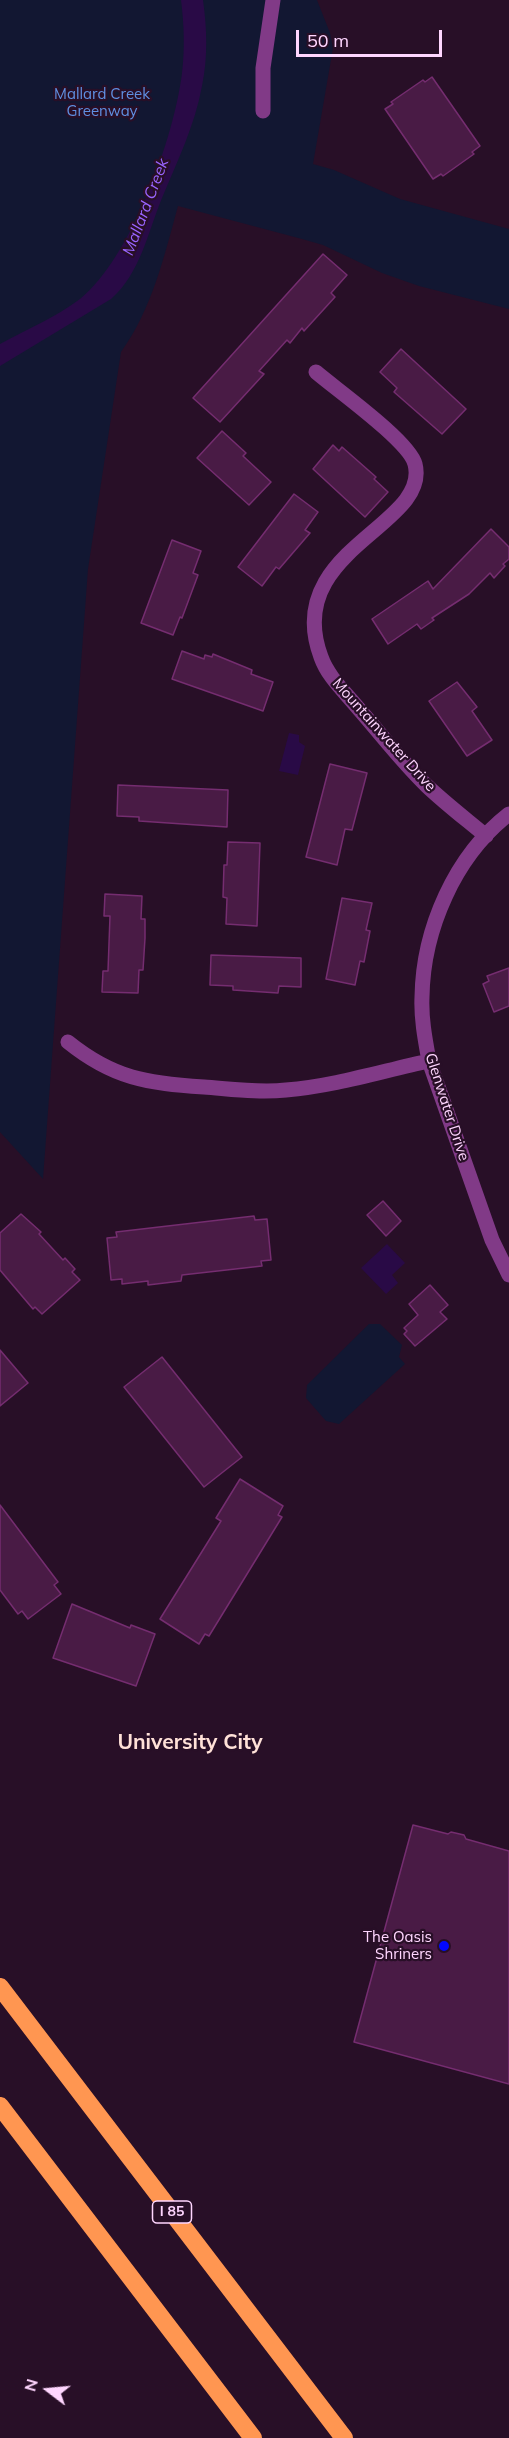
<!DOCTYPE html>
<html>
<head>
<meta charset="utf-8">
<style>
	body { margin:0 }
	#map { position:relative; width:509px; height:2438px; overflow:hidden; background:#280f27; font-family:Mulish,sans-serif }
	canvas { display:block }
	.north { position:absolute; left:18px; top:2360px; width:60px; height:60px; -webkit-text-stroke:4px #280f27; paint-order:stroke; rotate:286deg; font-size:16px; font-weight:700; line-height:24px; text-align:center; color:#ffd6ff }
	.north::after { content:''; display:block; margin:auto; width:21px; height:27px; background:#ffd6ff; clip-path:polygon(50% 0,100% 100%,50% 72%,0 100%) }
	.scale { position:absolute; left:296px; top:30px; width:146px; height:27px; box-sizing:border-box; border:3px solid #ffd6ff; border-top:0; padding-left:8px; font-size:18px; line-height:21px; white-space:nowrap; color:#ffd6ff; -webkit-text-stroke:4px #280f27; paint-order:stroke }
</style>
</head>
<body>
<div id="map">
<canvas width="509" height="2438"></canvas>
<div class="north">N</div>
<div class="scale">50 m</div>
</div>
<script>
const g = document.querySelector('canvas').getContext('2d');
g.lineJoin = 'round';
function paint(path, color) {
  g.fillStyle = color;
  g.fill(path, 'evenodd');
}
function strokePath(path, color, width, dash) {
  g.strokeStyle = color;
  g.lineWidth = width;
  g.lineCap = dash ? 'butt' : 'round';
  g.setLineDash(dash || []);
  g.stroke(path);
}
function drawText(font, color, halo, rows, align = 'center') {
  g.font = font + ' Mulish,sans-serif';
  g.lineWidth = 4.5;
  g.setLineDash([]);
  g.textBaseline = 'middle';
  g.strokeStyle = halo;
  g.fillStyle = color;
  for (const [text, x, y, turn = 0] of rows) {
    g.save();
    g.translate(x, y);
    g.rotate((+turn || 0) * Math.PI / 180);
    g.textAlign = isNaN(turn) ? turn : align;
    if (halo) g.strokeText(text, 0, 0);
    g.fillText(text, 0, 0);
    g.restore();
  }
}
paint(new Path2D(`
	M0,0H317L330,33L333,48L313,164L334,170L400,199L509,229V309L419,286L382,273L323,245L302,239L178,206C164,257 152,309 121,352L88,569L43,1179L0,1132Z
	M369,1324H380L402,1345L399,1357L405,1364L339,1424L326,1421L306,1398L307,1385Z`), '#121732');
paint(new Path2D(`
	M181,0H203C207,29 208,57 202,86C195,125 177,162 162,198C148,232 140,274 111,299L0,366V344C26,330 56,317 80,299C131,258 174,138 182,73C185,48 184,24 181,0Z
	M289,733L299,735V742L305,746L298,775L279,771Z
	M387,1244L405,1263L392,1275L398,1283L386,1294L361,1268Z`), '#290a46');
const building = new Path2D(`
	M432,77L480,146L472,152L474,154L443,176L441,174L433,179L385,109L393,104L391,102L423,80L425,82Z
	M323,254L347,275L331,293L335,297L304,331L302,328L290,343L287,340L259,371L264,374L220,422L193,398Z
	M401,349L466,409L442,434L394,392L397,388L380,372Z
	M222,431L246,453L243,456L271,482L249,505L197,458Z
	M333,445L339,451L342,447L376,477L374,479L388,492L365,517L313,469Z
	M294,494L318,512L305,530L310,533L279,569L276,567L262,586L238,567Z
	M491,529L509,547V559L503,564L505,566L494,578L490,573L469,594L432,618L434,620L421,629L417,624L388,644L372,619L428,581L433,589Z
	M172,540L201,551L193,573L198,575L182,618L180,617L173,635L141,623Z
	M182,651L204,659L205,655L212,657L213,654L252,670L251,674L273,682L263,711L172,679Z
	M457,682L477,707L472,711L492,740L467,756L429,701Z
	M330,764L367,773L352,830L345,829L337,865L306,857Z
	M118,785L228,790L227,827L139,821V817L117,816Z
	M228,842L260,843L257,926L226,924L227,898L223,897L224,865H227Z
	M105,894L142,896L141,919H145V938L143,970H139L138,993L102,992L103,971H108L110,916H104Z
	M342,898L372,903L366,930L370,931L364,962L360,961L355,985L326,979Z
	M211,955L301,958V987L279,986L278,993L233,990V986L210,985Z
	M509,968V1006L494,1012L483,984L489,981L487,976Z
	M383,1201L401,1221L386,1236L367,1215Z
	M21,1214L41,1232L39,1234L63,1260L65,1258L75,1269L72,1272L80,1280L42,1314L35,1307L33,1309L0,1270V1233Z
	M254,1216L255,1220L267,1219L271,1260L261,1261L262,1266L182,1275L181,1281L148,1285V1281L122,1284V1279L111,1280L107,1238L117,1237L116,1232Z
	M430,1285L448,1305L440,1312L447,1319L415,1346L404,1334L407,1331L404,1328L418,1315L409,1304Z
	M0,1350L28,1383L0,1406Z
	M162,1357L242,1457L204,1487L124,1387Z
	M240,1479L283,1506L278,1515L282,1517L209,1636L205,1634L199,1644L160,1619L221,1521L216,1518Z
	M0,1505L58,1582L54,1585L61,1594L28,1619L22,1611L18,1614L0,1590Z
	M72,1604L130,1628L131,1625L155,1634L136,1686L53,1658Z
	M413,1825L448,1834L451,1832L464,1835L466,1839L509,1851V2084L354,2042Z`);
paint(building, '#491b45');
strokePath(building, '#752d70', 1.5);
strokePath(new Path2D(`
	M263,111V68L273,0
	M316,372C337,390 409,441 415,464C431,526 281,550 321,657C328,677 345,692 358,708C381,734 402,762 427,786C446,804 467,820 486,836
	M509,814C455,856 423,929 422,997C421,1018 425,1039 429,1061L492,1240L509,1275
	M68,1042C114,1079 147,1083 204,1087C231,1089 259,1093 286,1090C335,1086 382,1071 429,1061`), '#813a87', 15);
strokePath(new Path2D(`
	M0,1987L344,2438
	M0,2106L253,2438`), '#ff9651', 18);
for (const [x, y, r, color] of [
	[444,1946,6,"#0208ff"]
]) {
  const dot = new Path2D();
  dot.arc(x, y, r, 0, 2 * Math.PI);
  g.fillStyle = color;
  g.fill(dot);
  strokePath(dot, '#280f27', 2);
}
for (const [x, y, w] of [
	[172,2212,39]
]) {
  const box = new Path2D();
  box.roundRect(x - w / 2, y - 11, w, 22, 4.5);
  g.fillStyle = '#280f27';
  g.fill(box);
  strokePath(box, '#ffd6ff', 1.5);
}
drawText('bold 14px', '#ffd6ff', null, [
	["I 85",172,2212]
]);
drawText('15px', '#5f90e2', '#280f27', [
	["Mallard Creek",102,94],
	["Greenway",102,111]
]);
drawText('15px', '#ffd6ff', '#280f27', [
	["Mountainwater Drive",384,735,48],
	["Glenwater Drive",447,1107,72]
]);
drawText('15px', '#ffd6ff', '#280f27', [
	["The Oasis",432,1937],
	["Shriners",432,1954]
], 'right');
drawText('italic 16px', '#9964ff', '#280f27', [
	["Mallard Creek",146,207,-69]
]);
drawText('bold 21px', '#ffe1d8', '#280f27', [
	["University City",190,1743]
]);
</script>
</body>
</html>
